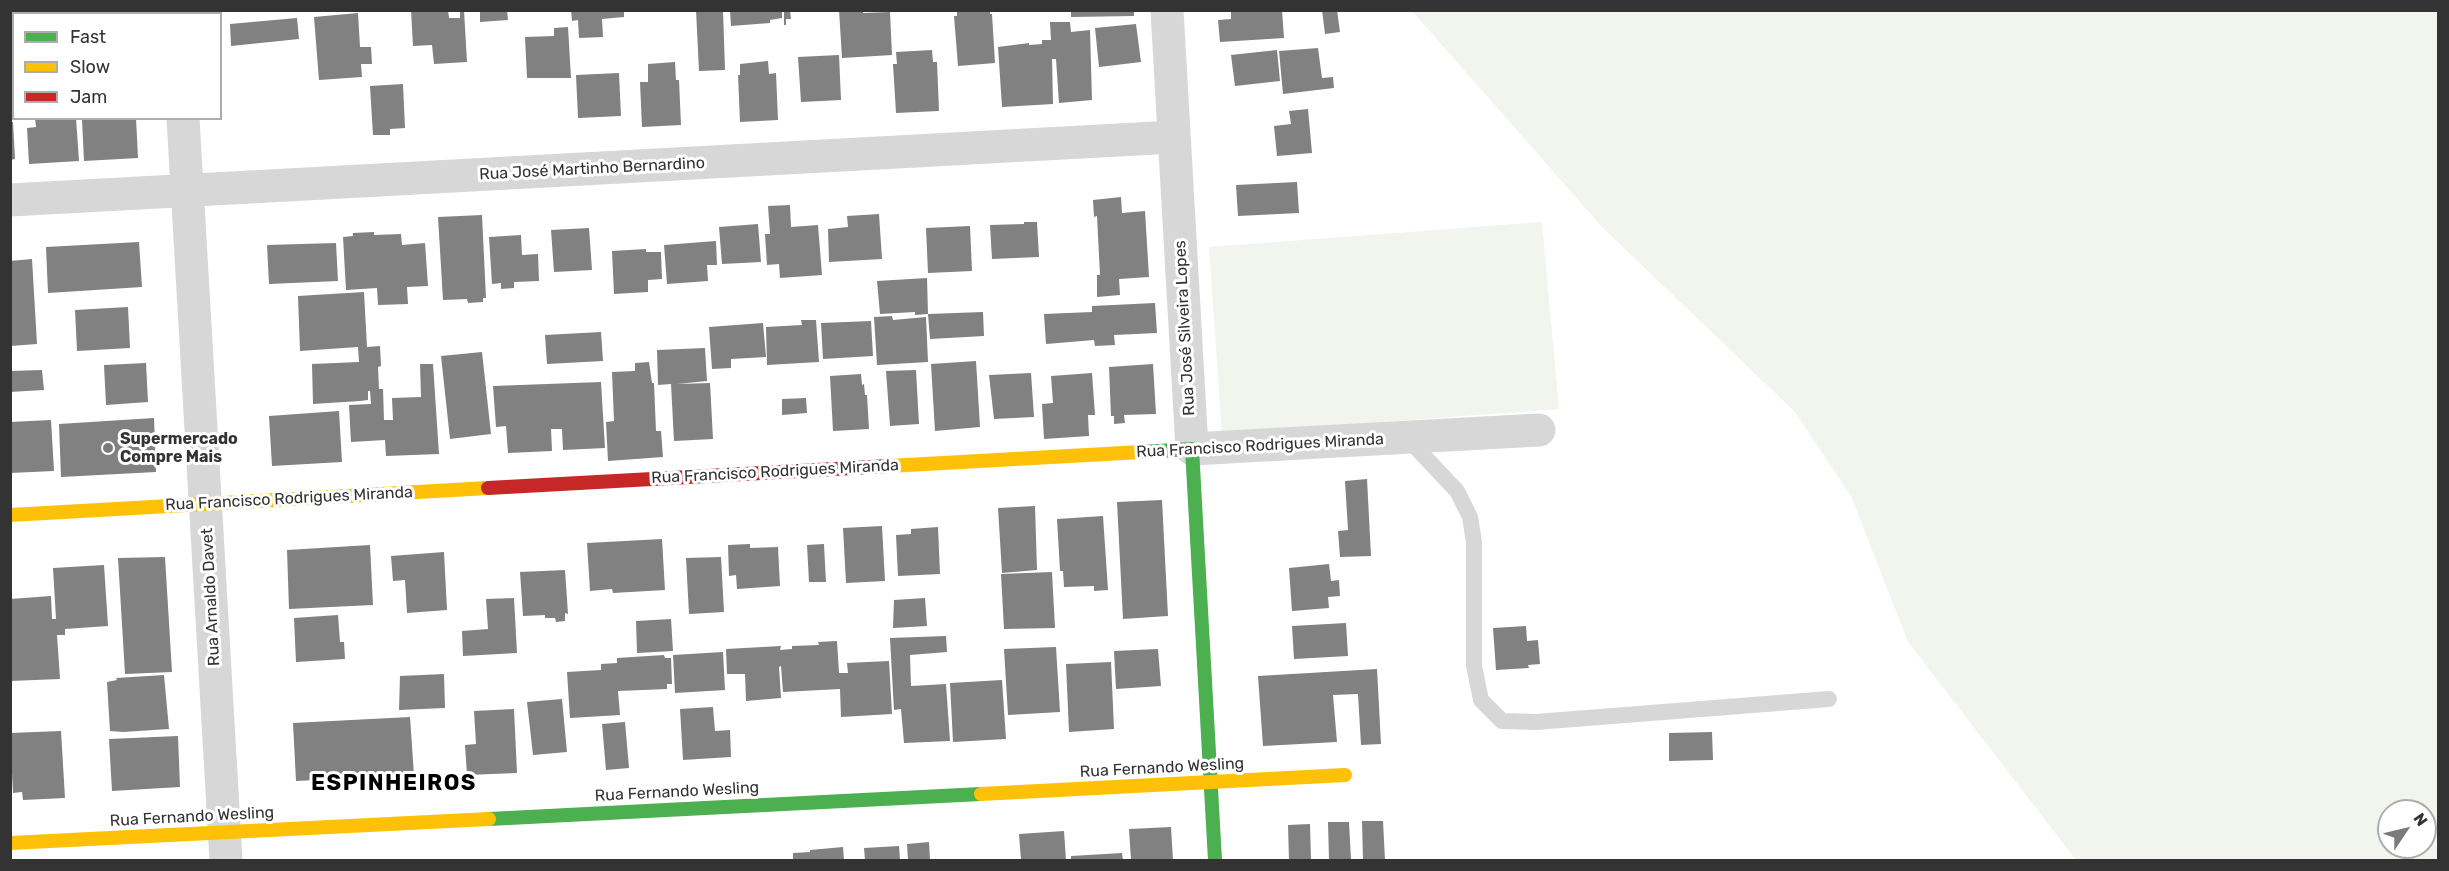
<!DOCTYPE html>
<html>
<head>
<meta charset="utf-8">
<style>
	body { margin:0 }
	#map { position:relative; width:2449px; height:871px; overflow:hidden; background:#fff; font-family:Rubik,sans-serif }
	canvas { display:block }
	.frame { position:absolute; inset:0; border:12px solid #333; pointer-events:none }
	.legend { position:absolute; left:12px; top:12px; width:210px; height:108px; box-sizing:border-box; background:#fff; border:2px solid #adadad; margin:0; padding:8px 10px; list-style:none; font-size:18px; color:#333 }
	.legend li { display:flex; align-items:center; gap:12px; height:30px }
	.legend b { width:30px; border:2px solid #adadad }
	.north { position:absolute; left:2377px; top:799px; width:60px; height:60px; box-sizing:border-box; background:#fff; border:2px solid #adadad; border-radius:50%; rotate:55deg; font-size:16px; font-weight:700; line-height:24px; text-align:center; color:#333 }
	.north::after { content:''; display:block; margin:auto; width:21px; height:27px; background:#7a7a7a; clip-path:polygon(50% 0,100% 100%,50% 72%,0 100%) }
</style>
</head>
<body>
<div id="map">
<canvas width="2449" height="871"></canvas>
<div class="frame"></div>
<ul class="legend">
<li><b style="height:8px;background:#4caf50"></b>Fast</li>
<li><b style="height:8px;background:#ffc107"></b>Slow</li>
<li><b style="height:8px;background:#c62828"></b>Jam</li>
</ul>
<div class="north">N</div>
</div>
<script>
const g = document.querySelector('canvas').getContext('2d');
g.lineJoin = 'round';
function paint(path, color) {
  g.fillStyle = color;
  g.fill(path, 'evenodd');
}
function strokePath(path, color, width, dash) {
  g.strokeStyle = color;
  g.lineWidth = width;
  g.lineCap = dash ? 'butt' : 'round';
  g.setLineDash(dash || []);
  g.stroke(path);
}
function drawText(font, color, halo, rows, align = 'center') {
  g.font = font + ' Rubik,sans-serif';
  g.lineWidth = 6;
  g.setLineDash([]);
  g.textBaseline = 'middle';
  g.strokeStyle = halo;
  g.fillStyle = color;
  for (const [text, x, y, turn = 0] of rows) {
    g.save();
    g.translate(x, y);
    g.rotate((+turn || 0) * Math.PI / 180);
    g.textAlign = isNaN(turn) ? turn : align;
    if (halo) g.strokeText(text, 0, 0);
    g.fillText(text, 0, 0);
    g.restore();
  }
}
paint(new Path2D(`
	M1412,11H2438V860H2076L1908,642L1851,496L1795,412L1602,227ZM2389,811H2425V847H2389Z
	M1542,222L1559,409L1222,434L1209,247Z`), '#f1f5ed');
paint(new Path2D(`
	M411,10H448L449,18H460V10H464L467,62L434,64L432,45L413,46Z
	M480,10H507L508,20L480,22Z
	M571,10H624V17L602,19L603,37L579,38L578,20L572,21Z
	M696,10H723L725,70L699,71Z
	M730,10H782V18L770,20V23L731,26Z
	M784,10H790L791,19H786V25H784Z
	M839,10H863V13L890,12L892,55L842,58Z
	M957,10H990V14H992L995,63L958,66L954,16H957Z
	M1071,10H1134V16L1071,17Z
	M1231,10H1282L1284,38L1220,42L1218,20L1231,19Z
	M1322,10H1337L1340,32L1325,34Z
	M358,13L360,47H371L372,64H361L362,77L319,80L314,17Z
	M297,18L299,39L231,46L230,24Z
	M1050,22H1070L1071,32L1090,30L1092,100L1059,103L1056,59H1052V56L1053,104L1002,107L998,47L1029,43V45L1042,44V40H1051Z
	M1136,24L1141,62L1099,67L1095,28Z
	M568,27L571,78H527L525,37L554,36V28Z
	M14,47V81L10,82V48Z
	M1318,48L1322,78L1333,77L1334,88L1283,94L1279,51Z
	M932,50L933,62H937L939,111L896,113L893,64H897L896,52Z
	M1277,50L1280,81L1235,86L1231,55Z
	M839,55L841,100L801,102L798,57Z
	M768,61L769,74L776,73L778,120L740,122L738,75H740V64Z
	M675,62L676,80H679L681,125L642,127L640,82H648V64Z
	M619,73L621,116L578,118L576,75Z
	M403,84L405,128L390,129V135H373L370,86Z
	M1308,109L1312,153L1277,156L1274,126L1291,124L1289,111Z
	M35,118H76L79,161L29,164L27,128L36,127Z
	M136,118L138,158L84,161L82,120Z
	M10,122H13L15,159L10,160Z
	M1297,182L1299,213L1238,216L1236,185Z
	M1121,197L1122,213L1145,211L1149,277L1119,279L1120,295L1097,297V275H1100L1097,216L1094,217L1093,200Z
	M790,205L791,227L818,225L822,275L780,278L779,264L767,265L765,234H770L768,206Z
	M879,214L882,259L829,262L828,229L848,227L847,216Z
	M482,215L486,298H483V302L468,303L467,299L443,300L438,217Z
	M1024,222H1037L1039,257L992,259L990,225L1024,224Z
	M758,224L761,262L722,264L719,227Z
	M970,226L972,271L928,273L926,228Z
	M589,228L592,270L554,272L551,230Z
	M374,232V235L401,234L402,245L425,243L428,286L407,287L408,304L378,305L377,288L346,290L343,237L353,236V233Z
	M521,235L522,255L538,254L539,281L514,282V288L501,289V283L492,284L489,237Z
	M716,241L717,265H707L708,281L667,284L664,245Z
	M139,242L142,287L48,293L46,247Z
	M336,243L338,281L269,284L267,245Z
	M646,249V252H661L662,279L648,280V292L614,294L612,251Z
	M32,259L37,344L10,346V261Z
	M927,278L928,314L915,315V312L880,314L877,281Z
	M364,292L367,347L380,346L381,366L378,367L379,389H383L384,420H393L392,398L421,397L420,364H433L439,454L386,456L385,440L351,442L349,405L371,404L370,391H368V400L360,401L313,404L312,364L359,362L358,347L300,351L298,296Z
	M1155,303L1157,333L1114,335L1115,345L1095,346L1094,340L1046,344L1044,314L1092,312V306Z
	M128,307L130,348L77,351L75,310Z
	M983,312L984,336L930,339L928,314Z
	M892,316L893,320L926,317L928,362L877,365L874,317Z
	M801,320H816L819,362L767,365L766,327L802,325Z
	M871,321L873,356L823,359L821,323Z
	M763,323L766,357L731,359V368L712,369L709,327Z
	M601,332L603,361L547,364L545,335Z
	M705,348L707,381L677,384L710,383L713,439L674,441L671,384L658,385L657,350Z
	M482,352L491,434L450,439L441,356Z
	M976,361L980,427L935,431L931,364Z
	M649,362L652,383H654L656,431H661L663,457L608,461L606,422L614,421L612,372L635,371V363Z
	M146,363L148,402L106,405L104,365Z
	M1153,364L1156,414L1124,415L1125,423L1114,424V416H1111L1109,367Z
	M42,370L44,390L10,392V371Z
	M916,370L919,424L890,426L886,371Z
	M1031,373L1034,417L994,419L989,375Z
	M1092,373L1095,415H1088L1089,436L1044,439L1042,404L1053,403L1051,376Z
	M861,374L862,385L864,384L865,395H867L869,429L833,431L830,376Z
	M601,382L605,448L563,450L562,429H551L552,451L508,453L506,426L496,427L493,386Z
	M806,398L807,413L782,415V399Z
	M339,411L342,462L272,466L269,416Z
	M154,418L156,472L61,477L59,424Z
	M51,420L54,471L10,473V422Z
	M1367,479L1371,556L1340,557L1338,531L1348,530L1345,481Z
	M1162,500L1168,616L1123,619L1117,502Z
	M1035,506L1037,570L1002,573L998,508Z
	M1103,516L1108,590L1094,591V586L1064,587L1063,571H1060L1057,519Z
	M882,526L885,581L846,583L843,528Z
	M938,527L940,574L898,576L896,535L911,534V529Z
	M662,539L665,590L613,593L612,589L590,591L587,543Z
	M750,544V548L778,547L780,586L737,589L736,575L729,576L728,545Z
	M824,544L826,582H809L807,545Z
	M370,545L373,605L289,609L287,550Z
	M444,552L447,610L407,613L405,580L393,581L391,556Z
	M165,557L172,672L125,674L118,558Z
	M721,557L724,612L689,614L686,558Z
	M1329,564L1331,581L1339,580L1340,596L1328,597L1329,608L1292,611L1289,568Z
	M104,565L108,626L65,629V635H57L60,679L10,681V599L51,596L52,619H56L53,568Z
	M565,570L568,614L565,613V621L556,622L555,618H545V615L523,616L520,572Z
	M1052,572L1055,628L1004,629L1001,574Z
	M514,598L517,653L463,656L462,631L488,629L486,599Z
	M925,598L927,626L893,628L894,600Z
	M338,615L340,642H344L345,659L296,662L294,618Z
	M671,619L673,651L637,653L636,621Z
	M1346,623L1348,656L1294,659L1292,626Z
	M1526,626L1527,641L1538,640L1540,664L1528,665L1529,668L1496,670L1493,628Z
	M946,636L947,652L910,655L911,686L946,684L950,741L904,743L901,709L894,710L890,638Z
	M837,641L839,673H848L847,663L889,661L892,714L841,717L840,689L783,692L781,666L779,667L781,698L746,701L745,674H727L726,649L781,646L780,650L792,649V646L819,645L818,642Z
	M1056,647L1060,712L1008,715L1004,649Z
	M1158,649L1161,686L1116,689L1114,651Z
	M723,652L725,690L675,693L673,655Z
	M664,655L665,658H671L672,684H667V689L618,691L620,715L570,718L567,672L601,670V664L617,663V658Z
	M1111,662L1114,729L1069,732L1066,664Z
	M1377,669L1381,744L1361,745L1358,694L1333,695L1337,742L1263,746L1258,676Z
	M444,674L445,708L399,710L400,676Z
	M164,675L169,729L123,732L110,731L107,682L117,680L116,678Z
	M1002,680L1006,739L953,742L950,683Z
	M562,699L567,752L533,755L527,702Z
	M713,707L715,731L730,730L731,757L683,760L680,709Z
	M514,709L517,773L467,775L465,745L476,744L474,711Z
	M410,717L414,775L296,781L293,723Z
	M625,722L629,768L606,770L602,724Z
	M61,731L65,798L23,800L22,792L13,793L10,733Z
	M1712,732L1713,760L1669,761V733Z
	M178,736L180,787L112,791L109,739Z
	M1362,821H1383L1385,860H1363Z
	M1328,822H1349L1351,860H1329Z
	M1310,824L1311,860H1289L1288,825Z
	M1171,827L1173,860H1131L1129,829Z
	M1064,831L1066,860H1021L1019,834Z
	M929,842L930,860H908L907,844Z
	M899,846L900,860H865L864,848Z
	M843,847L844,860H793V853L810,852V850Z
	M1122,853L1123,860H1071V856Z`), '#818181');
strokePath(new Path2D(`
	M1407,438L1457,491L1470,517L1474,542V666L1481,700L1502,721L1536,722L1829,699`), '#d7d7d7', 16);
strokePath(new Path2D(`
	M177,10V14
	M1167,10L1192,449L1539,430
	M183,118L226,860
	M10,200L1174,137`), '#d7d7d7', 33);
strokePath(new Path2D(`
	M1141,452L1192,449L1215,860
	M489,819L981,794`), '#4caf50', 14);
strokePath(new Path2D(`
	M889,466L1141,452
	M10,515L488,488
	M981,794L1345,775
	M10,843L489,819`), '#ffc107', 14);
strokePath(new Path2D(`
	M488,488L889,466`), '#c62828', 14);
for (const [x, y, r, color] of [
	[108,448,6,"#7a7a7a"]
]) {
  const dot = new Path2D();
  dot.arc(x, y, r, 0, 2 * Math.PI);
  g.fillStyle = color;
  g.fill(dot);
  strokePath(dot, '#fff', 2);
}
drawText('16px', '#333', '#fff', [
	["Rua José Martinho Bernardino",592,169,-3],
	["Rua José Silveira Lopes",1185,328,-93],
	["Rua Francisco Rodrigues Miranda",1260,446,-3],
	["Rua Francisco Rodrigues Miranda",775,472,-3],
	["Rua Francisco Rodrigues Miranda",289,499,-3],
	["Rua Arnaldo Davet",211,597,-93],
	["Rua Fernando Wesling",1162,768,-3],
	["Rua Fernando Wesling",677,792,-3],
	["Rua Fernando Wesling",192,817,-3]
]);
drawText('bold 16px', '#333', '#fff', [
	["Supermercado",120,439],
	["Compre Mais",120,457]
], 'left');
g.letterSpacing = '1.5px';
drawText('bold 22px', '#000', '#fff', [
	["ESPINHEIROS",394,784]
]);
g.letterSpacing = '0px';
</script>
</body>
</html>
